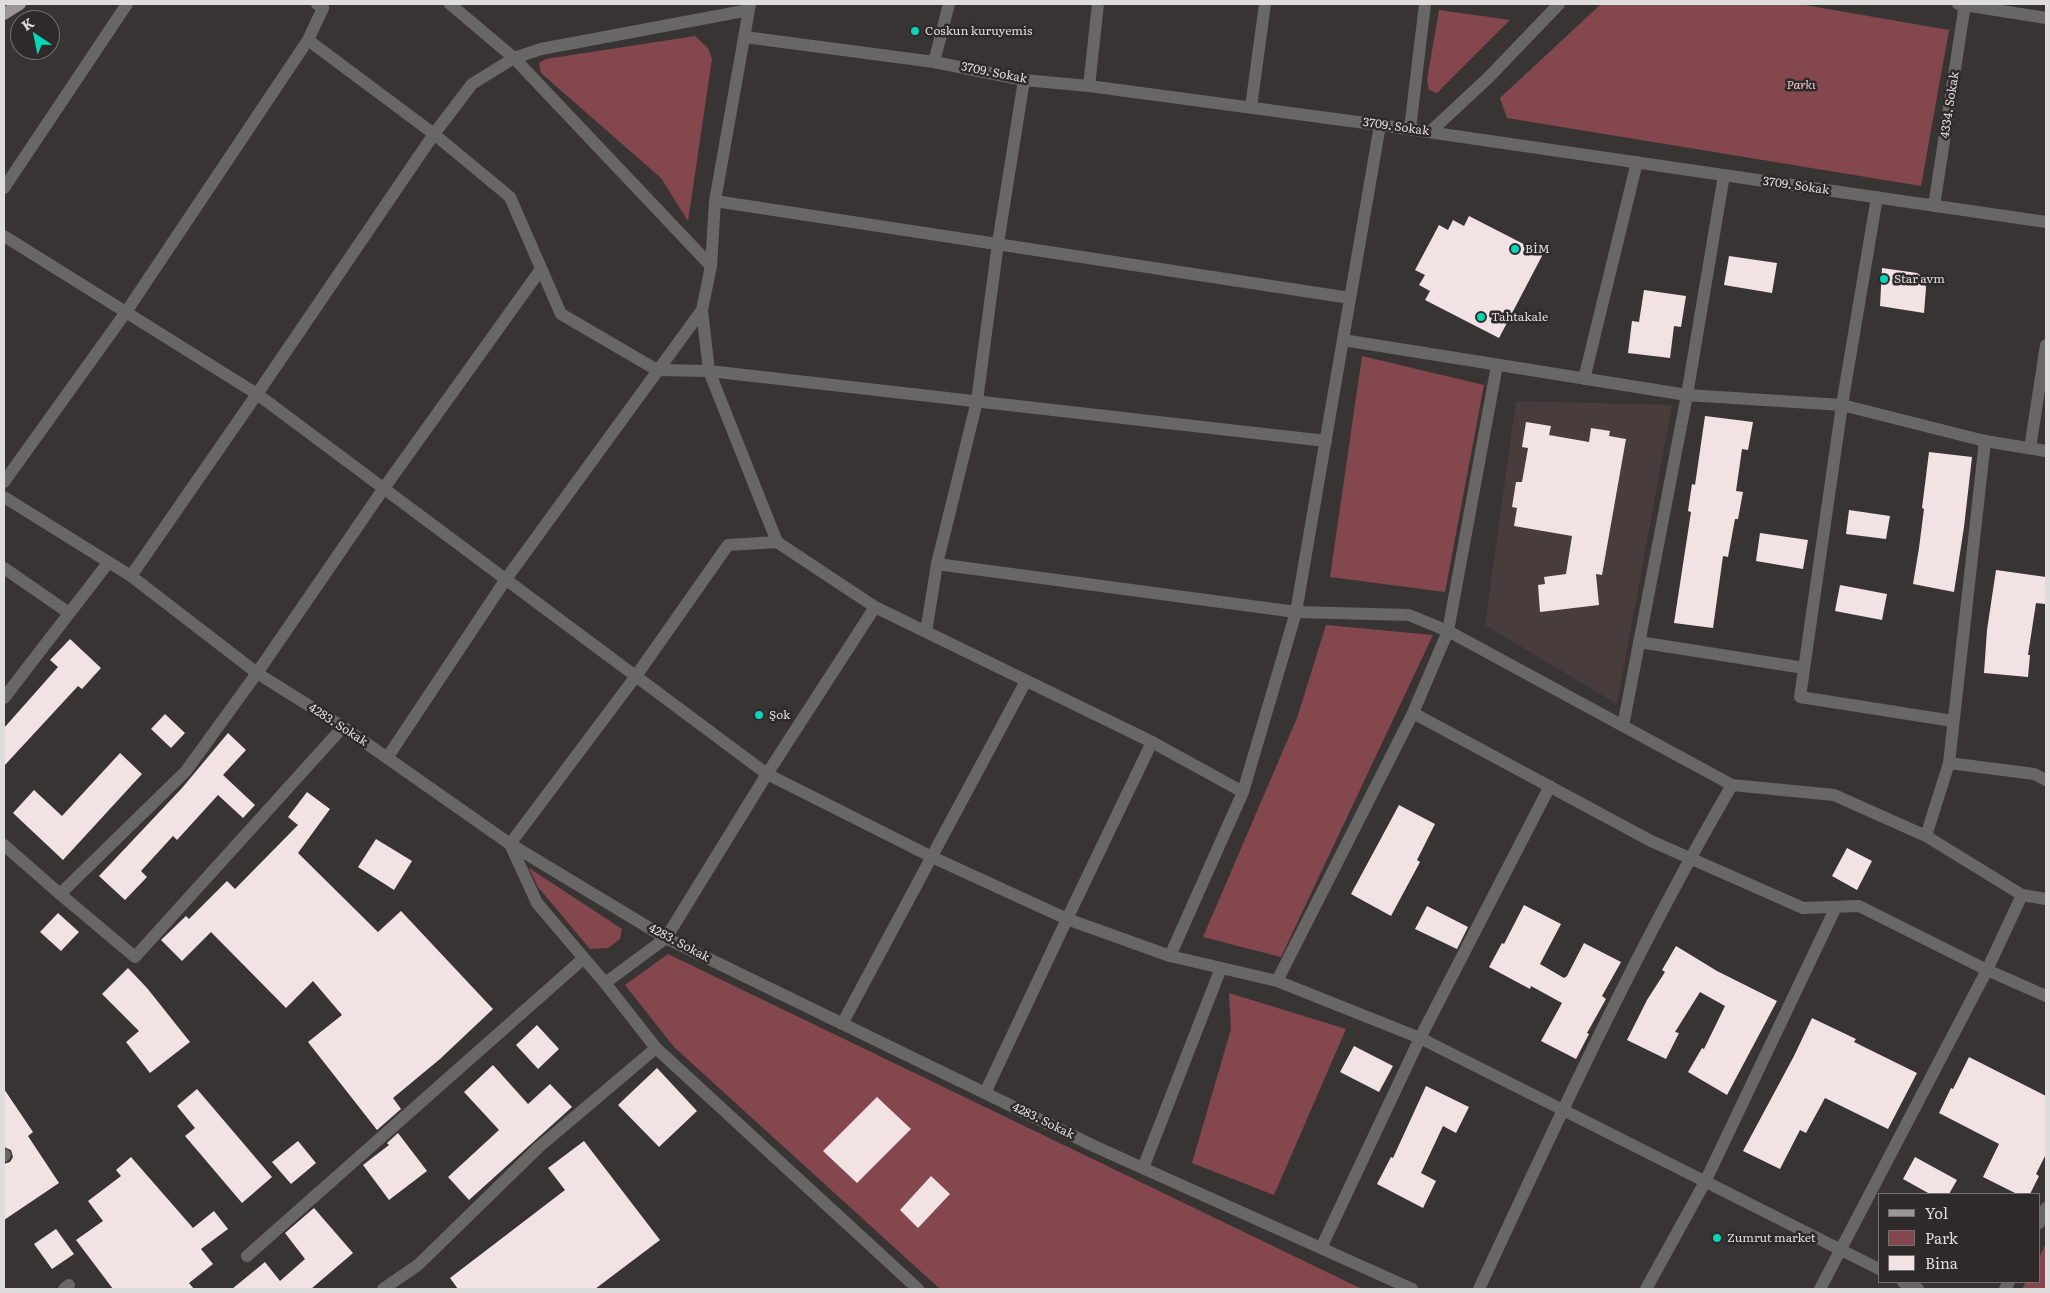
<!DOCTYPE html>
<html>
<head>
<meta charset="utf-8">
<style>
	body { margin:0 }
	#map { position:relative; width:2050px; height:1293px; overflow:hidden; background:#393434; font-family:Literata,serif }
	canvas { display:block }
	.frame { position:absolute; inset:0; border:5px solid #dfdcdc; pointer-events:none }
	.legend { position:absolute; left:1878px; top:1193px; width:162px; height:90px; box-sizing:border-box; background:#2f2a2a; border:1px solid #757171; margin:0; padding:6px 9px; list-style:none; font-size:15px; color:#dfdcdc }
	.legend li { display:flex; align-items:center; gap:10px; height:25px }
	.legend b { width:25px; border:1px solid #757171 }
	.north { position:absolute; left:10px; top:10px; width:50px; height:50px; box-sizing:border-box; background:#2f2a2a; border:1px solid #757171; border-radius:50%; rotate:326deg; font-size:14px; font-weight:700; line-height:20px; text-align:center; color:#dfdcdc }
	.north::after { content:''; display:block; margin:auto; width:18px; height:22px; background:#06d5b6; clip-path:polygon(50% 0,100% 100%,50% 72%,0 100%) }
</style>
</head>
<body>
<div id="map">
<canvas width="2050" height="1293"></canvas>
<div class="frame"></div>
<ul class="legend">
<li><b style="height:6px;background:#9b9696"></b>Yol</li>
<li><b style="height:14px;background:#84474e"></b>Park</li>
<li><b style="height:14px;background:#f3e2e3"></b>Bina</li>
</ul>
<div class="north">K</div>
</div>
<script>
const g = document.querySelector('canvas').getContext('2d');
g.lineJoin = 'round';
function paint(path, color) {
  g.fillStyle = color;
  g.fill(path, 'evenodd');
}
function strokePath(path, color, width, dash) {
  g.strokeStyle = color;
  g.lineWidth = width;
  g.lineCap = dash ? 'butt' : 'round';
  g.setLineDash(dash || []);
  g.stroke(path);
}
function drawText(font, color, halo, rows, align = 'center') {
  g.font = font + ' Literata,serif';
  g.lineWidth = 5;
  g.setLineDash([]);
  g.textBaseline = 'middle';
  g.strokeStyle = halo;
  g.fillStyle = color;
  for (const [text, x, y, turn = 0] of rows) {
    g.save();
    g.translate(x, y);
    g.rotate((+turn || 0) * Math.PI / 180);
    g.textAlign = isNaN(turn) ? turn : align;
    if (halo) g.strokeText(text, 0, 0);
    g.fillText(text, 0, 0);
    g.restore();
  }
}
paint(new Path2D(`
	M1516,401L1672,405L1617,704L1485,625Z`), '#483c3d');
paint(new Path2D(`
	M1601,4H1799L1949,30L1921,186L1507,118L1500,98Z
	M1439,10L1510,20L1437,93L1429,90L1427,80Z
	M695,36L708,48L712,59L688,221L661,178L541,73L539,63L546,59Z
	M1362,356L1484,385L1445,592L1330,577Z
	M1326,625L1433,635L1281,957L1203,937L1297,718Z
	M529,868L622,929L620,939L608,948L590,949L538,887Z
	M668,954L1362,1289H940L674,1047L625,985Z
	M1229,993L1346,1029L1274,1195L1192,1163L1231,1029Z
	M2046,1243V1289H2022L2026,1282H2039V1258Z`), '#84474e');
paint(new Path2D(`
	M1469,216L1543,254L1499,338L1425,300L1430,291L1419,285L1425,275L1415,270L1439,225L1448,230L1453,220L1464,226Z
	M1729,256L1777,263L1772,293L1724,285Z
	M1882,268L1917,273L1924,278L1926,288L1924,313L1880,306Z
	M1644,290L1686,296L1681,327L1674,326L1670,358L1628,353L1632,321L1639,322Z
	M1705,416L1753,422L1748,450L1742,449L1736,491L1743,492L1738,519H1735L1728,557L1723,556L1713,628L1674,623L1691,512L1688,511L1692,484L1695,485Z
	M1526,422L1551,426L1549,435L1589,442L1591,428L1610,431L1609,436L1626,439L1602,575L1596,574L1599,605L1540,612L1538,585L1545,584L1544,577L1566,574L1572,536L1514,526L1517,508L1512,507L1516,482H1522L1528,448L1522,447Z
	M1929,452L1972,457L1964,527L1954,592L1913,584L1919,548L1924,509L1922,508Z
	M1849,510L1890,516L1886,539L1846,534Z
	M1760,533L1808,540L1803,569L1756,561Z
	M1996,570L2046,577L2045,604L2036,603L2028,655H2030L2028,677L1984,673L1987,630Z
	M1840,585L1887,594L1882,620L1835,611Z
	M70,639L101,668L82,689L78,686L4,766V728L58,667L50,660Z
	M165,714L185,733L171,748L151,729Z
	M228,733L246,750L223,775L255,805L243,818L218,795L177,840L173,836L141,871L147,877L125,900L99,876L182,788Z
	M120,753L142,774L63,860L13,813L34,790L62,816Z
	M307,792L330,809L298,853L378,932L401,911L493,1009L440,1059L393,1098L401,1109L377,1130L308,1042L342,1015L313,981L286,1008L211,932L182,961L161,940L186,916L189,919L227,881L235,889L298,825L288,817Z
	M1399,805L1435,824L1417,860L1420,862L1391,916L1351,894Z
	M376,839L412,861L394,890L358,867Z
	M1847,848L1872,861L1857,890L1832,876Z
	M1524,905L1561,924L1540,964L1564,978L1567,976L1584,943L1621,962L1602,996L1606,999L1587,1033L1589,1034L1576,1059L1541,1041L1562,1003L1531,986L1530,989L1489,967L1502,943L1504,944Z
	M1427,906L1468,927L1457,949L1415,929Z
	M58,913L79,932L61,951L40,932Z
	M1676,946L1717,971L1777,1001L1727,1095L1688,1072L1702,1048L1704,1049L1725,1006L1700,992L1675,1032L1679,1033L1666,1059L1627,1040L1647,1000L1665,972L1662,970Z
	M128,968L147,988L190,1042L150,1073L126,1042L139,1031L102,994Z
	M1812,1018L1856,1039L1854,1042L1917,1073L1888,1129L1825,1098L1806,1133L1800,1130L1780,1169L1743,1151L1794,1056Z
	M537,1025L559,1049L538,1069L516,1045Z
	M1354,1046L1393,1066L1379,1092L1340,1072Z
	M1969,1057L2046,1096V1154L2036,1174L2039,1176L2030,1194H2017L1983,1177L1999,1144L1939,1113L1951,1088L1953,1089Z
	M493,1065L528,1104L550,1084L572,1107L469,1200L448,1177L499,1130L464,1092Z
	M657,1068L697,1111L659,1147L618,1105Z
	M1426,1086L1469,1107L1456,1133L1443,1126L1421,1173L1436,1181L1423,1208L1377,1184L1391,1157L1393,1158Z
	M4,1089L33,1132L28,1136L59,1183L4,1220V1164L10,1162L13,1157L11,1150L4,1147Z
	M197,1089L272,1177L242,1203L185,1136L195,1128L177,1106Z
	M877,1097L911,1129L857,1183L823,1151Z
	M398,1133L427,1171L389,1200L363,1165L389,1145L387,1143Z
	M298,1141L316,1163L291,1184L272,1162Z
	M584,1141L660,1240L595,1289H458L450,1278L565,1190L548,1168Z
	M131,1157L193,1228L214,1211L228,1229L201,1249L213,1264L189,1283L194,1289H113L76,1240L103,1221L88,1201L121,1176L116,1170Z
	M1915,1157L1957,1180L1949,1194H1930L1903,1179Z
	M931,1176L950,1194L918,1228L900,1210Z
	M314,1208L353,1253L311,1289H232L265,1262L280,1281L305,1259L285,1233Z
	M56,1229L74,1254L52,1269L34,1244Z`), '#f3e2e3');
strokePath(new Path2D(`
	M450,4L514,58L541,49L749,10
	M750,4L715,201L711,266L702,310L709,371L777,542L875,607L1152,742L1243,792
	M1958,4L2046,18
	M745,37L934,62L1024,80L1089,86L1380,125L2046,222
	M308,40L434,134L510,197L561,314L657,370L709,371L1326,441
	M934,62L949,4
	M1089,86L1098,4
	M1251,107L1265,4
	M1410,129L1425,4
	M1430,132L1489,77L1559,4
	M4,188L127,4
	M1877,197L1842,405L1800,697L1953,721
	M715,201L1350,298
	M1934,206L1965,4
	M4,236L257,394L767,774L932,857L1067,919L1170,956L1277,981L1420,1038L1879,1269
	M1343,340L1687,395L1842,405L1985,441L2046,451
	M1584,379L1637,162
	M2030,448L2046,345
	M4,482L126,312L308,40L323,8L317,4
	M4,497L131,576L257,673L343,727L510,844L666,938L1096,1147L1412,1289
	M777,542L728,545L636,676L510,844L537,903L605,983L656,1048L918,1289
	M937,564L1296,612L1409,615L1448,631L1732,785L1834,795L1926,836L2022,895L2046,899
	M4,568L69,613
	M131,576L257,394L434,134L472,84L514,58L711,266
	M926,632L937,564L977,401L998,243L1024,80
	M1639,642L1804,668
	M4,698L108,563
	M1413,713L1651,841L1803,908L1859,906L1987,970L2046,996
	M1623,726L1687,395L1724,175
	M387,758L506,579L702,310
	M1949,763L2034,774L2046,780
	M1926,836L1949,763L1985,441
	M4,845L60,894L135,957L343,727
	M60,894L186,771L257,673L384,488L541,269
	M1170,956L1243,792L1296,612L1380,125
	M1277,981L1413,713L1448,631L1497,365
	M605,983L666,938L767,774L875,607
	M842,1024L1026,681
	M985,1093L1067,919L1152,742
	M4,1156L5,1155
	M1143,1168L1221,968
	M2039,1223L2046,1208
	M1321,1248L1420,1038L1550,786
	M247,1256L584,958
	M1903,1282L1918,1289
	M64,1289L69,1285
	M383,1289L418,1265L539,1147L656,1048
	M1479,1289C1558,1119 1637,948 1732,785
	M1646,1289L1705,1182L1836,907
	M1820,1289L1987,970L2022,895
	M2005,1289L2009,1282`), '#696666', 12);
strokePath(new Path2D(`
	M4,14L20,4`), '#9b9696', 12);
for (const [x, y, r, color] of [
	[915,31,5,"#06d5b6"],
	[1515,249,5,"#06d5b6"],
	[1884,279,5,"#06d5b6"],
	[1481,317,5,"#06d5b6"],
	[759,715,5,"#06d5b6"],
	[1717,1238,5,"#06d5b6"]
]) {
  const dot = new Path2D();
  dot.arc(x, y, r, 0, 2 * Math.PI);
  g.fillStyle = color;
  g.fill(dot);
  strokePath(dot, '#2f2a2a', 2);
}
drawText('12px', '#dfdcdc', '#2f2a2a', [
	["Coskun kuruyemis",925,31],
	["BİM",1525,249],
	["Star avm",1894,279],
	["Tahtakale",1491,317],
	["Şok",769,715],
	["Zumrut market",1727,1238]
], 'left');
drawText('12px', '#dfdcdc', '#2f2a2a', [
	["3709. Sokak",994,73,11],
	["4334. Sokak",1950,105,-81],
	["3709. Sokak",1396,127,8],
	["3709. Sokak",1796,186,8],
	["4283. Sokak",338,725,33],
	["4283. Sokak",679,943,28],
	["4283. Sokak",1043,1121,26]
]);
drawText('italic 12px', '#f2c6c9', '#2f2a2a', [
	["Parkı",1801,85]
]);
</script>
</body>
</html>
